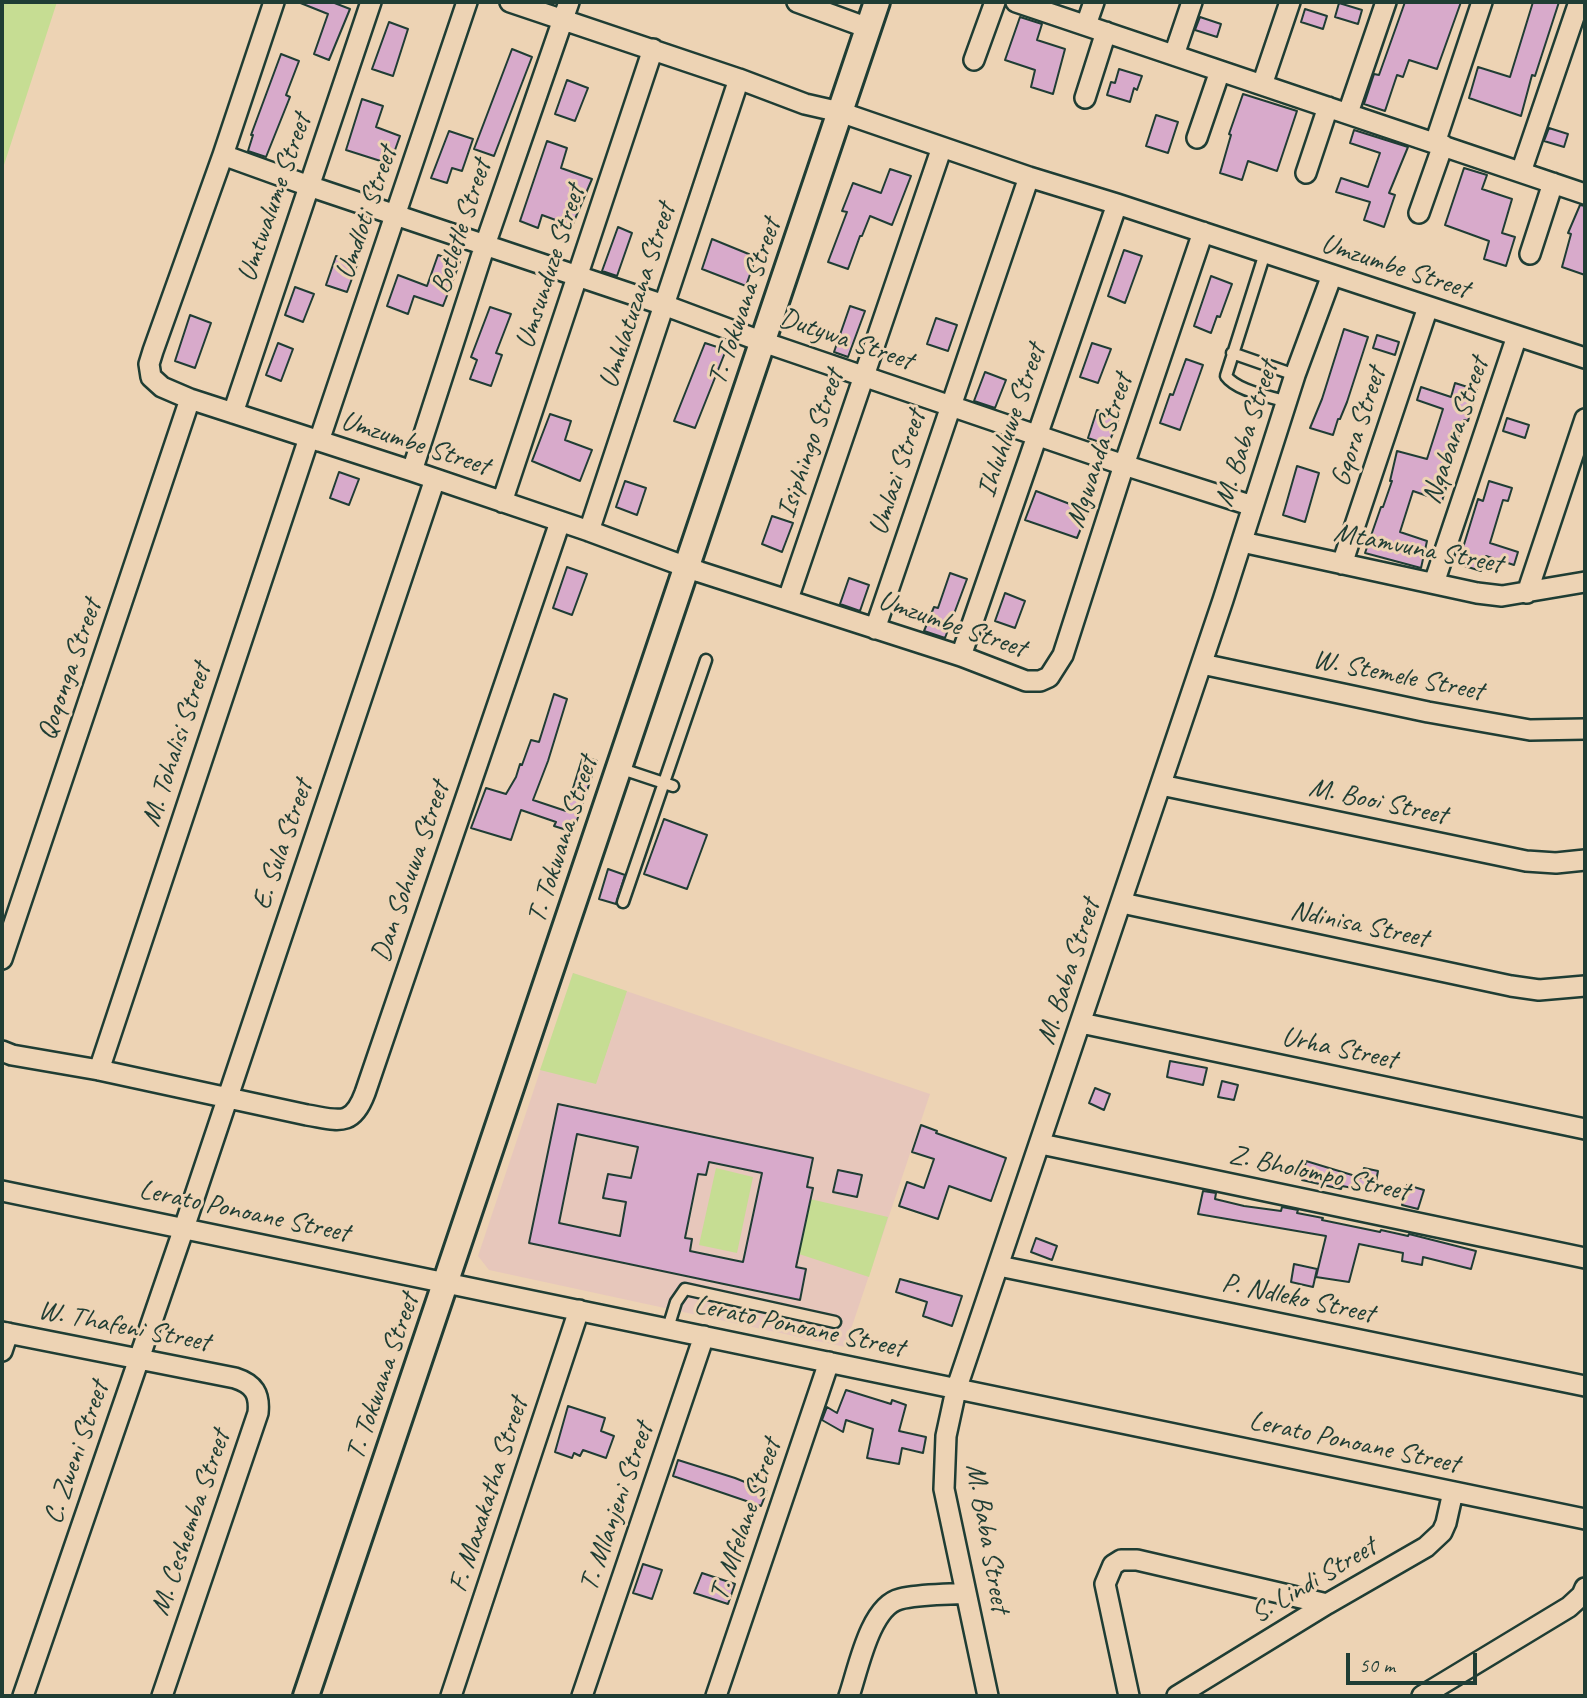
<!DOCTYPE html>
<html>
<head>
<meta charset="utf-8">
<style>
	body { margin:0 }
	#map { position:relative; width:1587px; height:1698px; overflow:hidden; background:#edd3b4; font-family:Caveat,sans-serif }
	canvas { display:block }
	.frame { position:absolute; inset:0; border:4px solid #1f3d34; pointer-events:none }
	.scale { position:absolute; left:1346px; top:1653px; width:131px; height:32px; box-sizing:border-box; border:4px solid #1f3d34; border-top:0; padding-left:9px; font-size:21px; line-height:24px; white-space:nowrap; color:#1f3d34; -webkit-text-stroke:5px #edd3b4; paint-order:stroke }
</style>
</head>
<body>
<div id="map">
<canvas width="1587" height="1698"></canvas>
<div class="frame"></div>
<div class="scale">50 m</div>
</div>
<script>
const g = document.querySelector('canvas').getContext('2d');
g.lineJoin = 'round';
function paint(path, color) {
  g.fillStyle = color;
  g.fill(path, 'evenodd');
}
function strokePath(path, color, width, dash) {
  g.strokeStyle = color;
  g.lineWidth = width;
  g.lineCap = dash ? 'butt' : 'round';
  g.setLineDash(dash || []);
  g.stroke(path);
}
function drawText(font, color, halo, rows, align = 'center') {
  g.font = font + ' Caveat,sans-serif';
  g.lineWidth = 6;
  g.setLineDash([]);
  g.textBaseline = 'middle';
  g.strokeStyle = halo;
  g.fillStyle = color;
  for (const [text, x, y, turn = 0] of rows) {
    g.save();
    g.translate(x, y);
    g.rotate((+turn || 0) * Math.PI / 180);
    g.textAlign = isNaN(turn) ? turn : align;
    if (halo) g.strokeText(text, 0, 0);
    g.fillText(text, 0, 0);
    g.restore();
  }
}
paint(new Path2D(`
	M573,973L930,1094L845,1347L489,1270L478,1256Z`), '#e7c7bb');
paint(new Path2D(`
	M2,2H57L2,171Z
	M573,973L627,991L596,1084L540,1070Z
	M716,1168L753,1177L737,1253L699,1245Z
	M810,1199L888,1217L869,1277L799,1254Z`), '#c6dd93');
const building = new Path2D(`
	M298,2H332L350,9L329,60L314,54L328,14Z
	M1405,2H1461L1437,69L1409,60L1403,77L1397,75L1385,111L1364,104L1374,74L1379,75Z
	M1533,2H1559L1535,76L1532,75L1521,116L1469,98L1478,67L1510,77Z
	M1339,3L1362,10L1358,24L1335,17Z
	M1305,9L1327,16L1323,29L1301,22Z
	M1020,17L1042,24L1037,40L1065,49L1053,94L1031,87L1035,70L1005,60Z
	M1200,17L1221,24L1217,37L1195,30Z
	M389,22L408,29L393,76L372,69Z
	M512,49L532,57L494,156L474,149Z
	M281,54L299,61L286,95L290,97L266,157L248,151L253,135H251Z
	M1119,69L1142,76L1137,90L1134,88L1130,102L1107,95L1111,82L1115,83Z
	M567,80L588,88L575,121L555,114Z
	M1243,94L1297,111L1277,171L1248,161L1242,180L1220,173L1231,135L1229,134Z
	M362,99L383,106L376,127L400,136L390,164L346,150Z
	M1156,115L1178,122L1168,153L1146,146Z
	M1549,128L1568,134L1564,147L1544,141Z
	M1354,130L1408,147L1389,193L1395,195L1384,227L1364,220L1370,202L1336,192L1341,178L1368,187L1380,153L1350,143Z
	M449,131L473,139L462,171L452,168L447,183L431,178Z
	M547,141L567,148L561,168L592,179L572,226L542,215L538,228L520,221Z
	M1464,168L1487,175L1482,189L1512,199L1502,233L1515,237L1506,266L1484,259L1489,241L1445,225Z
	M890,169L911,176L892,225L870,216L862,236H860L848,269L828,262L847,212L842,211L853,183L881,193Z
	M1580,205L1585,206V275L1562,267L1571,234L1568,233Z
	M618,227L632,233L617,276L602,271Z
	M712,239L756,257L746,286L702,269Z
	M1124,250L1142,256L1125,303L1108,296Z
	M438,255L460,262L443,306L414,296L408,314L387,306L398,275L427,286Z
	M336,256L358,262L347,292L326,285Z
	M1211,276L1232,284L1220,317L1217,316L1211,333L1194,326Z
	M295,287L314,294L303,322L285,315Z
	M850,306L865,311L848,357L834,352Z
	M490,307L511,314L496,353L502,355L491,386L470,379L477,360L471,357Z
	M190,315L211,323L195,368L175,361Z
	M936,318L957,325L948,351L927,344Z
	M1344,329L1368,337L1347,402L1340,419H1338L1333,435L1310,428L1322,399Z
	M1377,335L1399,342L1395,355L1373,348Z
	M278,343L293,349L281,381L266,375Z
	M705,343L726,350L695,428L674,421Z
	M1092,343L1111,349L1098,383L1080,377Z
	M1186,359L1203,365L1180,430L1160,423L1170,394L1173,395Z
	M985,372L1006,380L995,408L974,401Z
	M1455,383L1477,390L1468,421L1464,420L1442,486L1446,488L1442,501L1413,491L1400,532L1427,541L1421,568L1365,553L1381,507H1383L1392,481H1390L1397,451L1427,459L1443,409L1417,400L1421,387L1451,397Z
	M1097,410L1119,418L1108,445L1088,438Z
	M550,414L571,421L565,440L592,450L580,481L532,461Z
	M1507,418L1529,425L1525,438L1503,431Z
	M1297,466L1319,473L1305,522L1283,515Z
	M339,472L359,479L349,505L330,498Z
	M625,481L646,488L637,515L616,507Z
	M1489,481L1512,488L1508,501L1503,500L1490,543L1518,552L1514,565L1486,556L1481,571L1458,564L1478,499L1483,501Z
	M1036,491L1088,511L1077,538L1025,520Z
	M772,516L793,523L782,552L762,544Z
	M567,567L587,574L572,615L553,608Z
	M950,573L967,579L945,638L924,631L934,607L938,608Z
	M849,578L869,585L860,611L840,604Z
	M1005,593L1025,601L1015,628L995,621Z
	M554,694L567,699L548,761L533,800L566,811L583,756L597,761L573,832L554,826L556,822L521,810L511,840L471,828L486,788L506,794L516,777L520,764L522,765L531,740L539,742Z
	M664,819L707,835L687,889L644,874Z
	M608,869L625,875L616,904L599,899Z
	M1170,1061L1207,1068L1203,1085L1167,1077Z
	M1222,1081L1238,1085L1234,1100L1218,1097Z
	M1095,1088L1110,1094L1104,1110L1089,1103Z
	M558,1104L813,1158L807,1187L813,1188L796,1267L806,1269L800,1300L529,1243ZM577,1134L638,1147L631,1178L608,1174L603,1198L626,1202L620,1236L559,1223ZM709,1162L762,1173L743,1262L690,1251L692,1239L685,1238L698,1174L706,1175Z
	M921,1125L937,1131L936,1133L1006,1158L991,1201L949,1186L938,1219L899,1206L907,1182L924,1188L934,1159L912,1152Z
	M1306,1161L1362,1178L1364,1168L1378,1171L1374,1192L1342,1186L1341,1189L1302,1180Z
	M838,1170L862,1175L857,1197L833,1192Z
	M1407,1185L1424,1190L1418,1209L1402,1205Z
	M1203,1191L1216,1193L1215,1199L1244,1206L1281,1211L1282,1207L1298,1210L1297,1213L1323,1218L1322,1220L1380,1232L1381,1230L1408,1236L1409,1234L1476,1251L1471,1269L1423,1257L1422,1265L1402,1261L1403,1253L1359,1244L1349,1282L1316,1277L1326,1236L1198,1214Z
	M1036,1238L1057,1246L1052,1260L1031,1252Z
	M1294,1264L1317,1269L1313,1287L1291,1282Z
	M900,1279L962,1296L952,1326L923,1316L927,1302L896,1292Z
	M846,1390L891,1404L892,1400L906,1405L899,1431L926,1437L923,1453L902,1448L899,1464L867,1458L873,1429L846,1420L843,1432L822,1420L827,1407L837,1413Z
	M568,1406L605,1418L601,1431L614,1436L606,1458L583,1450L580,1456L574,1453L572,1458L555,1452Z
	M678,1460L735,1478L767,1491L761,1506L673,1476Z
	M643,1564L662,1570L652,1599L633,1593Z
	M702,1573L735,1584L728,1604L694,1593Z`);
paint(building, '#d8aacb');
strokePath(building, '#1f3d34', 2);
const service = new Path2D(`
	M1265,253L1226,376C1237,391 1269,396 1287,402
	M1232,353L1295,375
	M619,768L673,786
	M623,902L706,660
	M668,1328L676,1302L685,1289L835,1322`);
const minor = new Path2D(`
	M274,2L223,155L153,351L149,364L151,377L162,387L190,399L412,471L589,531L700,572L961,656L1026,681H1040L1049,677L1063,655L1124,465L1203,232
	M510,2L739,79L805,104L840,112L1029,177L1117,204L1585,358
	M797,2L868,28
	M1016,2L1585,194
	M1086,25L1094,2
	M1174,55L1192,2
	M974,60L995,2
	M1262,85L1290,2
	M1085,98L1106,32
	M1348,113L1386,2
	M1197,138L1220,71
	M1435,143L1482,2
	M223,155L309,186L664,305L763,342L1124,465L1253,506
	M1521,172L1579,2
	M1306,173L1328,107
	M1419,213L1443,145
	M1530,254L1553,183
	M233,413L371,2
	M319,441L467,2
	M412,471L485,245L569,2
	M502,502L653,49
	M589,531L739,79
	M1242,542L1477,593L1502,596L1585,582
	M1342,564L1428,307
	M1434,583L1517,336
	M1527,593L1585,419
	M788,599L942,147
	M875,629L1029,177
	M961,656L1117,204
	M1202,664L1428,712L1530,730L1585,729
	M1161,785L1526,861L1556,863L1585,860
	M1122,903L1511,986L1539,990L1585,986
	M2,959L190,399
	M1081,1023L1585,1129
	M2,1051L12,1055L99,1070L307,1115C338,1120 352,1128 365,1093L560,522
	M99,1070L309,438
	M1041,1144L1585,1258
	M2,1191L1585,1519
	M999,1266L1585,1386
	M2,1332L235,1378C254,1384 260,1394 258,1413L162,1696
	M2,1351L8,1333
	M23,1696L184,1228L435,479
	M451,1696L579,1310
	M582,1696L704,1336
	M716,1696L829,1362
	M849,1696C858,1670 870,1606 900,1599C921,1594 944,1595 965,1593
	M988,1696L944,1489L946,1436L956,1390L1223,600L1295,375L1332,275
	M1129,1696L1105,1584L1113,1565L1121,1560H1137L1327,1604
	M1177,1696L1327,1604L1426,1547L1442,1532L1446,1523L1453,1492
	M1422,1696L1569,1607L1582,1595L1585,1588`);
const tertiary = new Path2D(`
	M306,1696L877,2`);
strokePath(service, '#1f3d34', 15);
strokePath(minor, '#1f3d34', 24);
strokePath(tertiary, '#1f3d34', 30);
strokePath(service, '#edd3b4', 10);
strokePath(minor, '#edd3b4', 19);
strokePath(tertiary, '#edd3b4', 24);
drawText('28px', '#1f3d34', '#edd3b4', [
	["Umtwalume Street",275,198,-71],
	["Umdloti Street",367,213,-71],
	["Botletle Street",462,227,-72],
	["Umsunduze Street",551,267,-72],
	["Umzumbe Street",1395,267,18],
	["Umhlatuzana Street",638,296,-72],
	["T. Tokwana Street",745,302,-71],
	["Dutywa Street",846,340,19],
	["Ihluhluwe Street",1012,421,-71],
	["Gqora Street",1359,427,-72],
	["Nqabara Street",1456,431,-71],
	["M. Baba Street",1247,434,-72],
	["Umzumbe Street",415,444,18],
	["Isiphingo Street",811,444,-71],
	["Mgwanda Street",1100,451,-72],
	["Umlazi Street",898,473,-72],
	["Mtamvuna Street",1418,549,11],
	["Umzumbe Street",952,625,19],
	["Qoqonga Street",70,670,-71],
	["W. Stemele Street",1398,676,11],
	["M. Tohalisi Street",177,745,-72],
	["M. Booi Street",1378,802,12],
	["T. Tokwana Street",563,840,-72],
	["E. Sula Street",283,845,-71],
	["Dan Sohuwa Street",411,872,-71],
	["Ndinisa Street",1359,925,12],
	["M. Baba Street",1069,972,-72],
	["Urha Street",1339,1049,12],
	["Z. Bholompo Street",1319,1174,12],
	["Lerato Ponoane Street",244,1212,12],
	["P. Ndleko Street",1298,1299,12],
	["W. Thafeni Street",124,1327,11],
	["Lerato Ponoane Street",799,1327,12],
	["T. Tokwana Street",383,1377,-71],
	["Lerato Ponoane Street",1354,1443,12],
	["C. Zweni Street",77,1453,-71],
	["F. Maxakatha Street",489,1495,-72],
	["T. Mlanjeni Street",617,1507,-71],
	["T. Mfelane Street",746,1520,-71],
	["M. Ceshemba Street",191,1523,-71],
	["M. Baba Street",987,1538,80],
	["S. Lindi Street",1314,1581,-31]
]);
</script>
</body>
</html>
